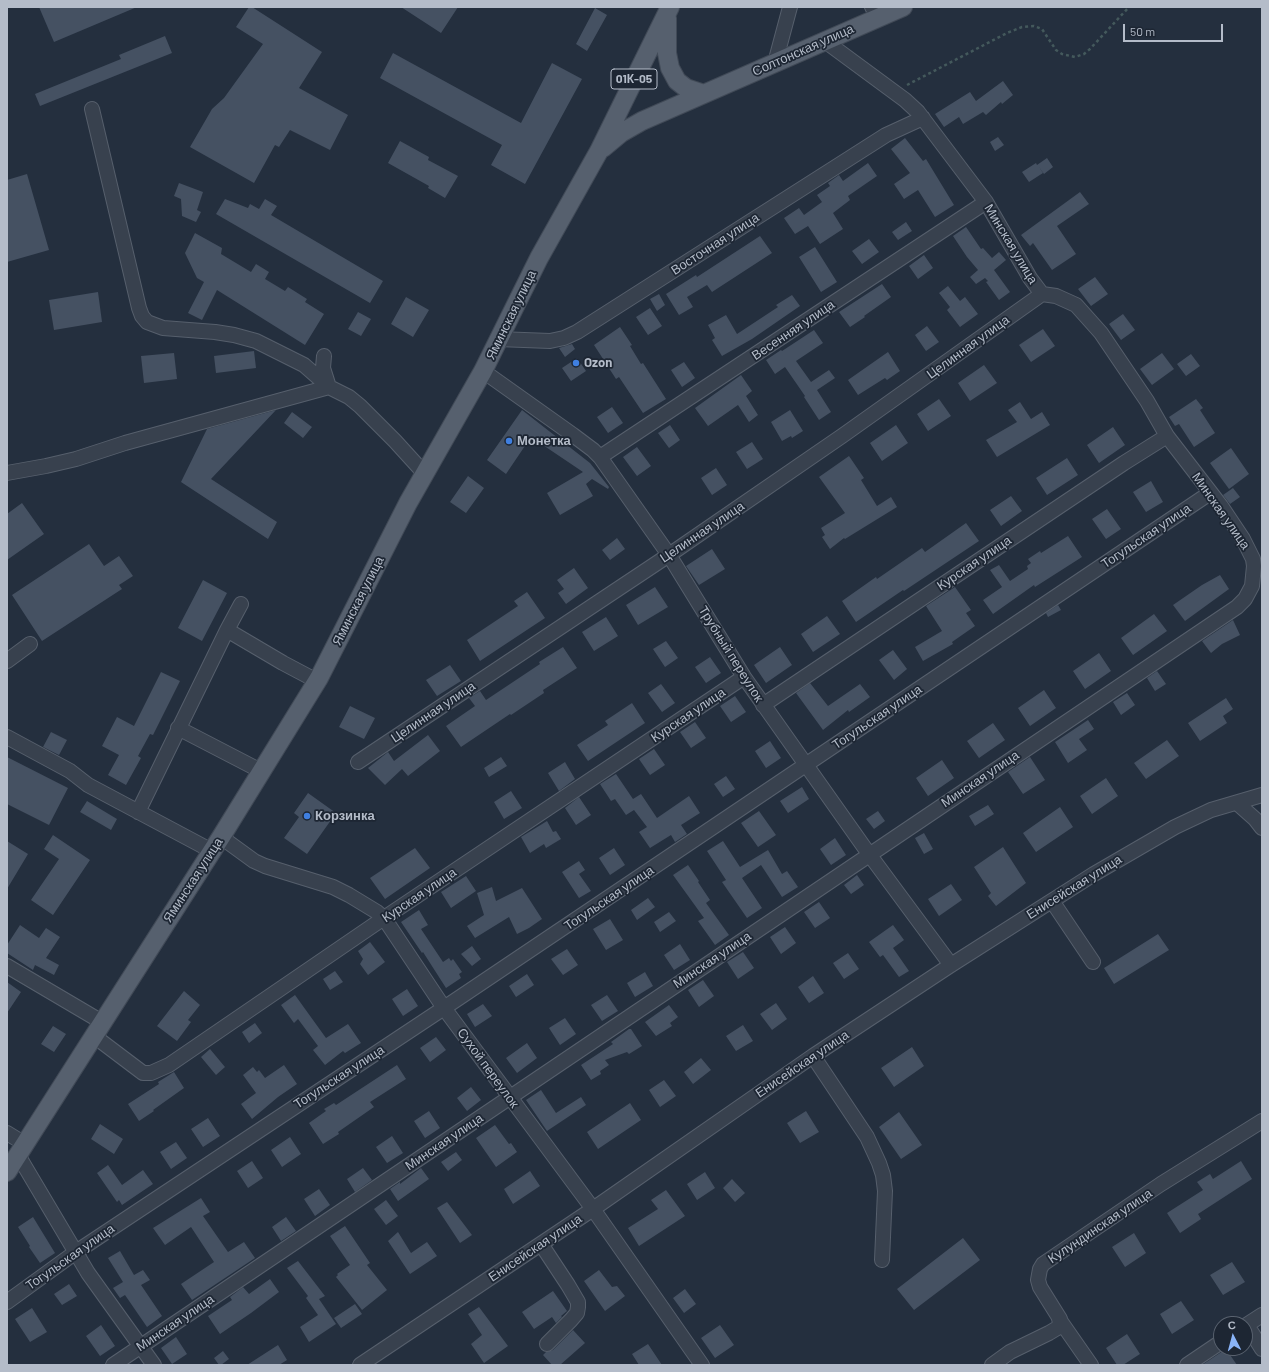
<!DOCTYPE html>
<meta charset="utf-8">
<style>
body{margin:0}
#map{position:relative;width:1269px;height:1372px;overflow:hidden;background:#242f3e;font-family:Barlow,sans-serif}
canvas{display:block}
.frame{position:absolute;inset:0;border:8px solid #b4bcc9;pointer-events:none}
.north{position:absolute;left:1213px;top:1316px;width:40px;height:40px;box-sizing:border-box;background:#1d2633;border:1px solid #59626f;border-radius:50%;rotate:354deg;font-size:11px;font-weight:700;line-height:16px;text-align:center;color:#b4bcc9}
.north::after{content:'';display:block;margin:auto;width:14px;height:18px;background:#8ab4f8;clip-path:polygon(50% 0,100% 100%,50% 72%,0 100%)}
.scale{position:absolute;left:1123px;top:24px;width:100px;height:18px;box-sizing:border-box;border:2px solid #b4bcc9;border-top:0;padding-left:5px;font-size:12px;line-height:14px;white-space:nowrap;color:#b4bcc9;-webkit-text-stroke:3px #1d2633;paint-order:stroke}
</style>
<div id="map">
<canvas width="1269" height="1372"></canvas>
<div class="frame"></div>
<div class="north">С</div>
<div class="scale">50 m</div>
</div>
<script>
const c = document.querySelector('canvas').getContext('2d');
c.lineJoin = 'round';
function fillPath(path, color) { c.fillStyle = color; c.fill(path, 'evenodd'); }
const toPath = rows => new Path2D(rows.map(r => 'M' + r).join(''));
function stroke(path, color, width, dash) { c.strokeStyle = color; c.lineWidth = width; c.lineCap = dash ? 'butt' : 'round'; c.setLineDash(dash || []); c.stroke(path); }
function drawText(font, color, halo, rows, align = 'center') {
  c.font = font + ' Barlow,sans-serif'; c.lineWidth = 3.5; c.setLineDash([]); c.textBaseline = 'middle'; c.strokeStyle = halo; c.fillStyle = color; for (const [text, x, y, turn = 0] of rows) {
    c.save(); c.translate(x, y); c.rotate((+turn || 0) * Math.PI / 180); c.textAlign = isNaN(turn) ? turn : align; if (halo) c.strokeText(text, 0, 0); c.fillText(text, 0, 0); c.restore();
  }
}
fillPath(toPath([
 [39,7,137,7,54,42],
 [249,7,252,7,322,52,299,88,348,115,330,150,290,130,279,147,275,145,254,183,190,147,212,109,224,98,263,44,236,27],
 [401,7,458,7,441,33],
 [595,8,607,15,587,51,576,44],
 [165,36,172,53,40,106,35,94,121,59,119,55],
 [393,53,521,123,552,63,582,79,525,184,491,165,502,145,380,78],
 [1003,81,1013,95,1002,104,1001,102,986,115,983,112,963,124,959,117,944,127,935,114,970,92,976,101],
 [998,137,1004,145,995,151,990,142],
 [905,138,923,161,926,159,954,205,935,217,918,190,904,199,894,184,910,173,891,149],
 [400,141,429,157,428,160,458,176,445,198,428,188,429,186,388,163],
 [1047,158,1053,167,1044,174,1039,167,1043,173,1029,182,1022,172,1036,163,1037,165],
 [868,163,877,176,848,196,850,200,833,213,843,229,820,244,808,226,795,234,784,218,799,208,804,215,822,202,817,195,830,186,828,183,839,175,843,181],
 [27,174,49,250,7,262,7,180],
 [179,183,203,192,197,210,201,212,196,222,182,216,181,199,174,196],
 [1080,192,1089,204,1057,226,1076,254,1052,270,1033,243,1030,246,1021,235],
 [225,199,248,208,250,204,259,209,265,199,277,206,271,215,383,281,370,303,216,214],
 [906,222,912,231,898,240,892,232],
 [966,227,981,249,983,248,992,258,999,252,1006,260,994,270,1010,292,999,300,986,282,988,281,985,278,976,284,970,277,978,270,967,257,953,236],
 [195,233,222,248,221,254,251,272,256,264,269,272,265,279,285,291,288,287,307,299,305,302,324,314,305,345,217,290,202,320,188,313,204,282,197,278,185,253],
 [760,236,772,253,712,292,707,285,687,297,693,307,679,315,666,294,696,275,697,277],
 [869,239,879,252,862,264,852,251],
 [815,247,837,282,821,292,799,257],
 [924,255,933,268,918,279,909,266],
 [1095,277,1108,294,1091,306,1078,289],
 [882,284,891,297,864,316,865,317,850,327,839,312],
 [948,286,960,301,965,297,978,314,960,327,947,310,950,307,939,293],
 [98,292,102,322,54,330,49,300],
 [659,294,665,305,657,311,650,299],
 [792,295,800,306,752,339,722,356,712,340,715,338,708,325,726,315,737,334,778,307,776,305],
 [406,297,429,310,413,337,391,324],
 [650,308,662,326,648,335,636,317],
 [358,312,371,319,361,336,348,329],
 [1123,314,1135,330,1121,340,1109,324],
 [927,326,939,342,926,351,915,335],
 [620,327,632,345,630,346,641,364,643,363,666,399,643,413,619,377,616,379,594,345],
 [1043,329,1055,346,1031,362,1019,345],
 [814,330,823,343,796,361,811,382,829,370,835,378,817,390,831,412,819,420,804,397,805,396,785,367,775,374,766,360,781,350,782,351],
 [572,344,575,349,565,357,559,348],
 [254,351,256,368,216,373,214,356],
 [888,352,900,371,887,380,885,378,858,395,848,380],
 [174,353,177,379,144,383,141,356],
 [1162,353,1174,369,1152,385,1140,369],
 [1191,354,1200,366,1186,376,1177,364],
 [577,358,586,371,571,381,562,368],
 [684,362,695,378,682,387,671,370],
 [984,365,997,383,970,401,958,383],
 [741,375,752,391,746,396,758,415,749,422,738,405,708,426,695,408],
 [939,399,951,416,928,431,917,414],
 [1196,399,1203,408,1200,410,1215,433,1194,447,1179,424,1175,426,1169,417],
 [1020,402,1031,419,1042,412,1050,425,997,457,986,440,1017,422,1008,410],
 [612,407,623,423,608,433,597,417],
 [276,410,211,479,277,522,268,539,181,482,207,429],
 [522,410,590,463,609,487,608,489,592,479,586,484,593,496,560,515,547,493,583,472,531,437,506,474,487,460],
 [790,410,803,431,792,438,791,436,782,441,771,422],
 [292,412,312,427,303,438,284,423],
 [670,425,680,440,669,448,658,433],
 [896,425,908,443,882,461,870,443],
 [1113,427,1125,445,1099,463,1087,445],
 [752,442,763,459,747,469,736,452],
 [637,447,651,466,637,476,623,457],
 [1231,448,1249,474,1229,489,1210,463],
 [849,456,864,478,861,480,877,506,891,497,897,507,845,539,844,538,830,549,822,537,825,535,821,528,845,513,819,477],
 [1067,458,1078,475,1047,495,1036,478],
 [716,468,727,485,712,495,701,478],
 [468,476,484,488,466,513,450,502],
 [1151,481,1163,502,1146,512,1133,492],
 [1233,488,1240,497,1230,504,1223,495],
 [1011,496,1022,511,1001,526,990,510],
 [22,503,44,534,7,560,7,514],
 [1107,509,1121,529,1106,539,1092,519],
 [966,523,979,541,904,591,903,590,856,622,842,601,876,577,877,579,922,548,925,552],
 [1068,536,1082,557,1035,587,1034,585,993,614,983,600,1002,587,990,570,999,565,1010,581,1028,569,1027,566,1031,563,1028,559,1040,551,1041,553],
 [617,538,625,549,610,560,602,550],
 [89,544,104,566,119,556,133,576,119,585,122,589,42,641,12,595],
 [712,549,725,569,699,585,686,566],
 [574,568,588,588,566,604,558,593,564,589,557,580],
 [1220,575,1229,589,1185,621,1173,605,1202,585],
 [203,580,227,593,202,641,178,628],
 [655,587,668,607,638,625,626,605],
 [955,587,971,610,966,613,975,626,952,642,953,644,923,661,915,647,942,631,926,606],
 [527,592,545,618,480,661,467,640,518,606,514,601],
 [1058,605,1061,610,1048,617,1046,613],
 [1154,614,1167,631,1133,655,1121,638],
 [827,616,840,634,813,652,801,634],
 [606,617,618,636,594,651,582,632],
 [1233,620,1240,635,1222,644,1211,653,1202,641],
 [666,641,678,658,665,667,653,649],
 [563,647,577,668,543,690,544,693,511,715,510,714,461,747,446,726,475,706,469,698,480,691,486,700,540,664,539,662],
 [780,647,792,665,766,683,754,665],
 [893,650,907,669,894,680,879,660],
 [1099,653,1111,671,1085,689,1073,671],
 [710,657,721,673,706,683,695,667],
 [450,665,461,681,437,696,426,680],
 [1157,671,1166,684,1155,691,1147,678],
 [161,672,180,681,153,735,150,734,138,756,141,758,126,785,108,775,119,755,102,746,117,717,134,726],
 [810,683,828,706,860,684,870,697,849,712,848,710,823,730,796,693],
 [661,684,675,703,662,712,648,693],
 [1044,690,1056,708,1030,726,1018,708],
 [1127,693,1135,705,1121,715,1113,702],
 [735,696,746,712,731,722,720,706],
 [1226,698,1233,709,1223,716,1227,723,1200,741,1188,723],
 [632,703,645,723,588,761,577,745,608,725,605,721],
 [350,706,375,718,364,739,339,727],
 [1088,720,1094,729,1079,739,1087,750,1068,763,1055,742],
 [695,722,706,738,691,748,680,732],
 [993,723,1005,740,979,758,967,741],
 [51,732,67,740,59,755,43,747],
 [428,735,440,751,408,776,402,769,385,785,368,768,388,752,394,761],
 [1167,740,1179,756,1146,779,1134,763],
 [770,741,781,758,766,768,755,751],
 [654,749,665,765,650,775,639,759],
 [7,757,68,788,49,825,7,804],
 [501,757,507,766,489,777,484,768],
 [1030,757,1045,780,1023,794,1008,772],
 [942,760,954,778,928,796,916,778],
 [565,762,575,779,559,791,548,773],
 [616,774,633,799,641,794,657,818,689,796,700,813,681,825,687,834,675,842,671,835,650,848,639,832,647,827,634,810,626,815,615,799,611,801,600,784],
 [726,776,735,789,723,797,714,784],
 [1106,778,1118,796,1092,814,1080,796],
 [802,787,809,799,788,813,780,801],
 [511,791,522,808,504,819,494,802],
 [308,793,336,813,307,854,284,838,299,817,294,813],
 [579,797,591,815,576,825,565,808],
 [87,801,117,819,111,830,80,812],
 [988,805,994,814,975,826,969,816],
 [1060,807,1073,827,1036,852,1023,833],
 [759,811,776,835,758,847,741,823],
 [878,811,885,821,874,829,866,819],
 [547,821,553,832,556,831,561,839,546,848,544,844,530,853,521,837],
 [924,833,933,849,924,854,915,838],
 [53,835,90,860,53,915,31,900,59,859,44,849],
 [835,838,846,855,831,865,820,849],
 [7,841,28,854,7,889],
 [723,841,740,867,768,850,782,874,787,871,798,887,782,897,761,865,742,878,762,908,747,918,722,882,726,880,707,851],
 [1003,847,1026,883,996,906,988,896,991,893,974,867],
 [415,848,430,868,385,899,370,878],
 [614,848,625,865,610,875,599,858],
 [579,861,585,870,579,874,591,891,579,898,562,872],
 [688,865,699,881,698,882,710,900,706,903,729,935,715,945,698,921,704,918,673,875],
 [857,875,864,885,851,894,844,885],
 [466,876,476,891,451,908,441,892],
 [951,884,962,900,939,916,928,899],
 [492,887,496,901,522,888,542,919,529,928,517,934,509,917,475,938,467,926,484,915,477,893],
 [648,898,655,907,637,920,631,910],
 [819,902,830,918,815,928,804,912],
 [419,910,428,925,421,929,443,962,449,958,451,961,453,959,462,972,459,974,461,978,446,988,423,952,422,953,401,922],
 [669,912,676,921,660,932,654,922],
 [610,919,623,940,606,950,593,929],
 [20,925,39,938,46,928,60,937,46,958,59,965,54,975,35,965,33,970,7,953,7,945],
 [893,925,904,940,893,948,909,971,899,977,883,955,880,957,869,942],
 [785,927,796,943,781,954,770,937],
 [1158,934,1169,950,1114,984,1104,968],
 [370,942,385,962,368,975,360,964,363,959,358,951],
 [680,944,690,960,674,970,664,955],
 [472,946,481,959,472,966,461,954],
 [567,949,578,965,563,975,551,959],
 [743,952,754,968,738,979,727,962],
 [848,953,859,969,844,979,833,963],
 [335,971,343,982,330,990,323,979],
 [645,972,653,986,635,997,627,983],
 [527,974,534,985,516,997,509,986],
 [813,976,824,993,809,1003,798,987],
 [703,980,714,996,699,1007,688,990],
 [7,982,21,992,7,1013],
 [407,989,418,1006,403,1016,392,999],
 [184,991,200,1005,188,1020,191,1022,177,1041,157,1026],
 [295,995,326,1038,348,1024,361,1043,345,1053,343,1051,325,1065,313,1050,318,1046,298,1019,294,1023,281,1005],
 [607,995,618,1011,602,1021,591,1005],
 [776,1003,787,1019,772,1030,760,1014],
 [483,1004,492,1016,475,1027,467,1014],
 [669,1005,678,1017,670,1023,672,1026,656,1036,645,1022],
 [565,1018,576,1034,560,1045,549,1028],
 [255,1023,262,1033,249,1043,242,1032],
 [743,1025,753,1041,736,1051,726,1036],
 [53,1026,66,1034,54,1052,41,1044],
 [629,1029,631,1029,642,1046,629,1054,627,1052,605,1060,609,1065,600,1071,601,1074,591,1080,581,1065,613,1044,611,1042],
 [436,1037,446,1050,430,1062,420,1048],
 [527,1043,537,1058,517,1073,506,1058],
 [912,1047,924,1066,894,1087,881,1068],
 [210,1049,225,1067,216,1075,201,1057],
 [701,1058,711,1070,693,1084,684,1072],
 [284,1065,297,1084,278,1097,252,1119,241,1104,256,1093,243,1075,253,1067,257,1072,259,1070,265,1078],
 [397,1065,406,1079,370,1102,374,1107,338,1132,339,1134,323,1144,309,1123,326,1111,324,1109,334,1103,336,1105],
 [174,1072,184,1088,153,1110,154,1111,139,1121,128,1104,159,1084,158,1082],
 [664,1080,676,1096,660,1107,649,1090],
 [471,1087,481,1100,467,1111,457,1098],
 [541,1090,556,1113,581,1097,586,1105,547,1131,526,1100],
 [630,1103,641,1120,598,1149,587,1132],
 [429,1111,440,1128,425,1138,414,1121],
 [806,1111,819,1132,800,1143,787,1123],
 [899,1112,922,1145,901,1159,879,1127],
 [208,1118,220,1136,203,1147,191,1129],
 [100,1124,123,1139,114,1154,91,1139],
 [495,1125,509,1144,511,1143,517,1152,496,1167,476,1138],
 [392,1136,403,1153,387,1163,376,1147],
 [290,1137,301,1154,282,1167,271,1150],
 [176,1142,187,1158,171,1169,160,1152],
 [456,1152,462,1160,448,1171,441,1162],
 [252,1161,263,1178,248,1188,237,1171],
 [1241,1161,1252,1179,1198,1214,1201,1219,1180,1233,1167,1213,1203,1190,1197,1182,1210,1174,1213,1179],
 [108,1165,122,1185,143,1170,153,1184,122,1205,119,1200,117,1202,97,1173],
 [363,1168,372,1180,355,1192,347,1179],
 [421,1168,429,1179,398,1201,390,1189,400,1182,400,1184],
 [530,1171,540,1186,513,1204,504,1189],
 [705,1172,715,1188,697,1200,687,1184],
 [732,1179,745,1193,735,1202,723,1188],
 [319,1189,330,1205,315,1216,304,1199],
 [666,1190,685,1216,639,1246,628,1228,658,1209,651,1200],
 [201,1198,210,1212,203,1216,228,1252,244,1242,255,1258,192,1300,181,1284,214,1262,191,1227,165,1245,153,1228],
 [386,1200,398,1216,386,1225,374,1209],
 [447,1202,472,1235,460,1243,437,1208],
 [33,1217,55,1253,40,1263,29,1247,30,1246,18,1227],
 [286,1217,296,1231,281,1241,272,1227],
 [345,1226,370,1263,367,1265,387,1290,362,1310,336,1277,338,1275,337,1274,350,1265,330,1236],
 [398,1232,411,1253,427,1242,437,1256,410,1274,388,1241],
 [1134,1233,1146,1253,1125,1267,1112,1247],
 [963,1238,980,1260,914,1310,897,1289],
 [120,1251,134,1275,143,1270,150,1280,141,1285,162,1316,147,1327,125,1295,120,1298,113,1288,123,1282,108,1258],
 [298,1261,325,1296,319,1299,336,1324,309,1342,300,1327,318,1315,306,1298,308,1296,287,1268],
 [1232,1262,1245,1282,1223,1295,1210,1275],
 [599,1270,612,1287,617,1286,625,1296,605,1311,584,1281],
 [270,1279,279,1292,251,1313,220,1334,208,1316,232,1300,230,1297,243,1287,249,1294],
 [69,1284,77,1296,62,1305,54,1294],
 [685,1289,696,1304,684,1313,673,1298],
 [553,1291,567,1311,561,1316,562,1317,556,1323,552,1317,534,1329,522,1312],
 [1181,1301,1194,1320,1172,1334,1160,1314],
 [355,1304,362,1314,341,1328,334,1318],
 [479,1307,508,1346,484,1363,471,1344,482,1335,468,1314],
 [32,1308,47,1332,30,1342,15,1319],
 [101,1325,115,1346,100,1356,86,1336],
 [720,1325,734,1345,715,1358,701,1338],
 [573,1330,585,1343,560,1365,552,1365,543,1355,546,1352,553,1350],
 [1127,1334,1140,1354,1123,1365,1117,1365,1106,1348],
 [176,1337,187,1354,172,1364,161,1348],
 [648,1344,662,1365,639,1365,632,1354],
 [278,1345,287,1360,279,1365,247,1365],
 [1226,1349,1237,1365,1202,1365],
 [223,1351,229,1359,221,1365,219,1365,214,1358]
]), '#455162');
const minor = toPath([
 [872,7,885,15],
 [775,63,790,7],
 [92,109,139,308,142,316,147,322,163,328,215,332,234,335,256,341,304,365,329,387],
 [498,339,550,341,564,338,577,332,886,135,923,118],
 [324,356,323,368,329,387],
 [483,371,573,435,593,450,600,457,669,555,744,677,869,854,951,965],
 [600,457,986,202],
 [7,473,46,466,76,459,125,443,329,387,349,397,360,406,395,441,425,474],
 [227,630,283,663,317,681],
 [7,661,30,644],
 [763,705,1124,463,1167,436],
 [178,728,261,771],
 [7,737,70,771,88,785,212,851],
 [358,762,669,555,842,436,1042,294],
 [1237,803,1255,819,1262,828],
 [138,812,227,630,241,604],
 [221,837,254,861,265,866,333,887,349,895,377,912,384,918,444,1008,593,1209,702,1365],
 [1052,901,1093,962],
 [7,966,102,1022],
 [94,1036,143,1073,151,1073,169,1065,384,918,744,677],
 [813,1056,867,1137,879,1163,883,1175,885,1191,882,1260],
 [7,1133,25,1144],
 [18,1155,88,1273,154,1365],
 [541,1244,568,1285,578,1302,578,1307,577,1313,571,1320,547,1344],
 [7,1302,76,1252,444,1008,1210,493],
 [1059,1319,1091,1365],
 [1247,1325,1262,1349],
 [1245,1326,1262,1315],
 [113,1365,1237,607,1245,599,1252,586,1254,566,1253,559,1243,539,1221,506,1167,436,1147,401,1101,333,1076,305,1056,296,1042,294,1030,278,986,202,918,112,905,100,825,41],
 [360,1365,593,1209,813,1056,951,965,1094,874,1175,827,1211,810,1262,795],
 [992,1365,1010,1352,1049,1333,1059,1327,1060,1319,1040,1287,1038,1280,1040,1269,1043,1264,1161,1184,1262,1121],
 [1187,1365,1221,1342]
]);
const major = toPath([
 [667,18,667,53,670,68,677,81,686,88,704,94],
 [603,148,621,133,642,121,903,7],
 [7,1172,221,837,319,678,408,503,483,371,539,258,599,151,670,7]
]);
stroke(minor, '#565f6c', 16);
stroke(major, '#414a57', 20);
stroke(toPath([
 [907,85,1007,33,1022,27,1034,26,1042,29,1056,50,1062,54,1075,57,1084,54,1090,49,1129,7]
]), '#44595c', 2.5, [3, 3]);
stroke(minor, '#38414e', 14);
stroke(major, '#56606e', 18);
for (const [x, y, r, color] of [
 [576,363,4,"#3f7fe0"],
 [509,441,4,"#3f7fe0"],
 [307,816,4,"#3f7fe0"]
]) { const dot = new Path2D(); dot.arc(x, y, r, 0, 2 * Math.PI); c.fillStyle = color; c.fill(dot); stroke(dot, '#1d2633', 1.5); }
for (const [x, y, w] of [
 [634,79,46]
]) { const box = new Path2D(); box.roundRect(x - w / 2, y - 10, w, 20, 3); c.fillStyle = '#1d2633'; c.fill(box); stroke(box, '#b4bcc9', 1); }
drawText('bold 12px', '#b4bcc9', null, [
 ["01К-05",634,79]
]);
drawText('13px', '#b4bcc9', '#1d2633', [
 ["Солтонская улица",803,50,-24],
 ["Восточная улица",715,244,-33],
 ["Минская улица",1011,244,59],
 ["Яминская улица",511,315,-64],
 ["Весенняя улица",793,330,-34],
 ["Целинная улица",968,347,-36],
 ["Минская улица",1221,511,55],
 ["Целинная улица",702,532,-34],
 ["Тогульская улица",1146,536,-34],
 ["Курская улица",974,563,-34],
 ["Яминская улица",358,601,-63],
 ["Трубный переулок",731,654,58],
 ["Целинная улица",433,712,-34],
 ["Курская улица",688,715,-34],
 ["Тогульская улица",877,717,-34],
 ["Минская улица",980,779,-34],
 ["Яминская улица",193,880,-57],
 ["Енисейская улица",1074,887,-32],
 ["Курская улица",419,895,-34],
 ["Тогульская улица",609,898,-34],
 ["Минская улица",712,960,-34],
 ["Енисейская улица",802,1064,-34],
 ["Сухой переулок",488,1068,54],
 ["Тогульская улица",339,1077,-33],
 ["Минская улица",444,1142,-34],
 ["Кулундинская улица",1100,1226,-34],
 ["Енисейская улица",535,1248,-34],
 ["Тогульская улица",70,1257,-35],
 ["Минская улица",175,1323,-34]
]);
drawText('bold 13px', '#b4bcc9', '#1d2633', [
 ["Ozon",584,363],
 ["Монетка",517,441],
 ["Корзинка",315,816]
], 'left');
</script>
